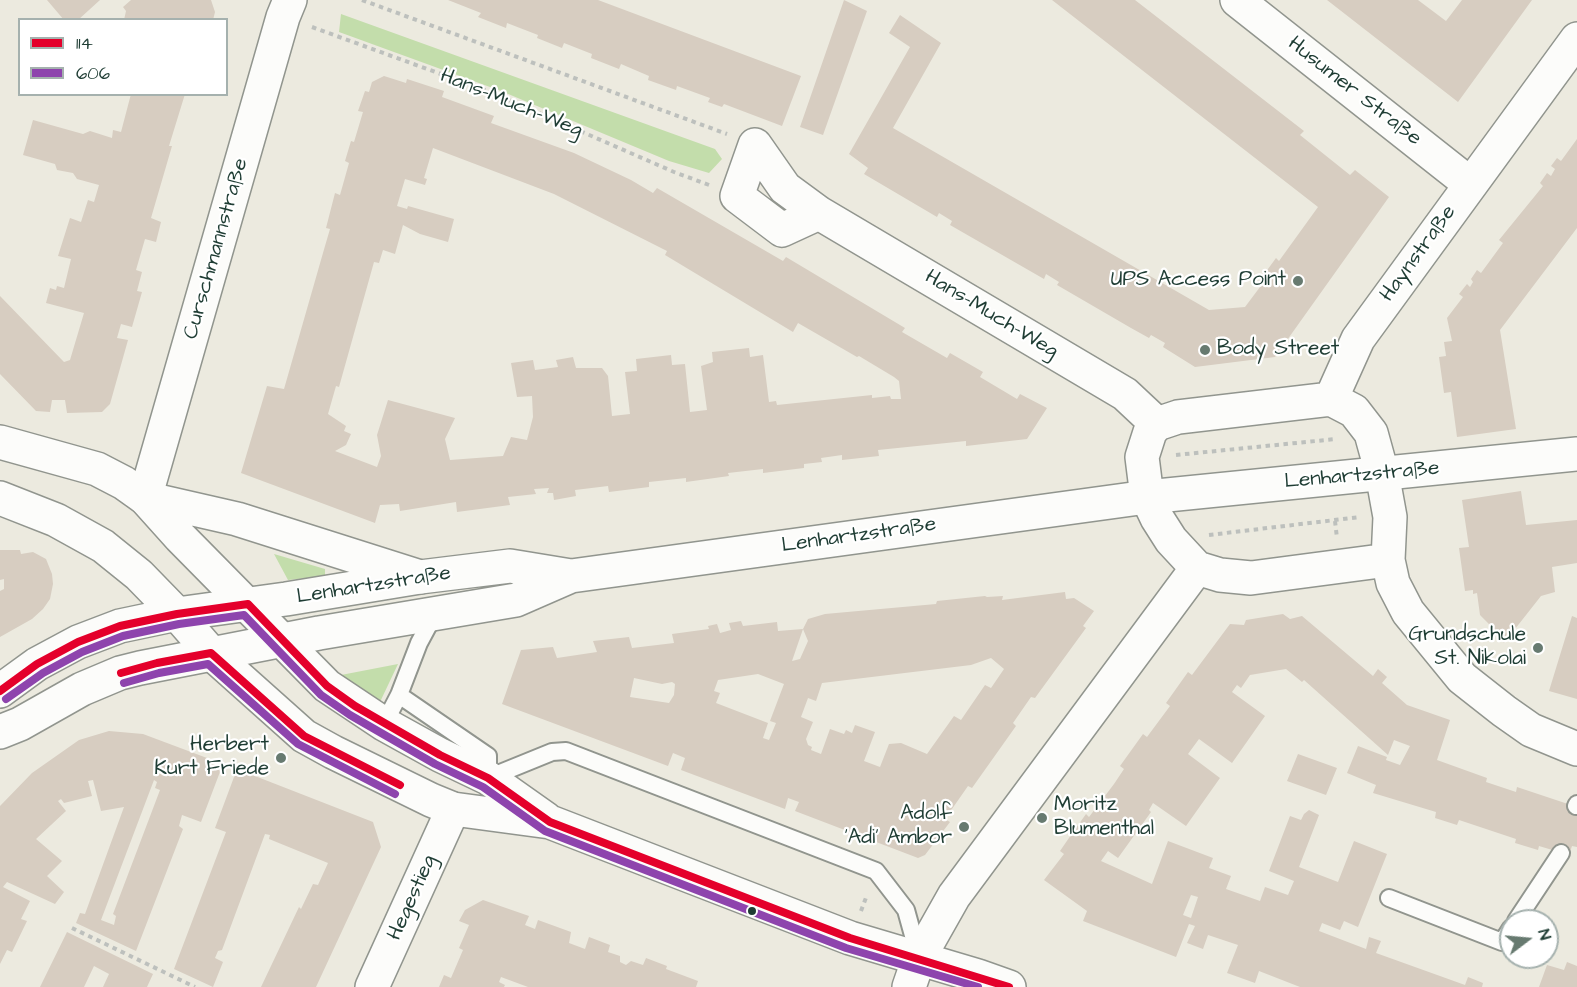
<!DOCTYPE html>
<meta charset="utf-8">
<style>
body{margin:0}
#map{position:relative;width:1577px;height:987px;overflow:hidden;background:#eceadf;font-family:"Architects Daughter",sans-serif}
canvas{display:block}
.legend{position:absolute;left:18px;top:18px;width:210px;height:78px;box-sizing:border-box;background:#fff;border:2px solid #a5b1ae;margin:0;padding:8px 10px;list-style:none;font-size:18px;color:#1f3d34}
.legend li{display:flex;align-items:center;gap:12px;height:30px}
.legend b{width:30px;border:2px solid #a5b1ae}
.north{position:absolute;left:1499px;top:909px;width:60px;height:60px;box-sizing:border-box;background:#fff;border:2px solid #a5b1ae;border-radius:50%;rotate:74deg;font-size:16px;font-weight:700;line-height:24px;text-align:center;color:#1f3d34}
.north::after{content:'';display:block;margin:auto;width:21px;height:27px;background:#677a70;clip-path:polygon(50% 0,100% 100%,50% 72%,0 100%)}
</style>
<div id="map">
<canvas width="1577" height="987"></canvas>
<ul class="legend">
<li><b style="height:8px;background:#e4002b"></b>114</li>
<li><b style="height:8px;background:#8e44ad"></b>606</li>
</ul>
<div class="north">N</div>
</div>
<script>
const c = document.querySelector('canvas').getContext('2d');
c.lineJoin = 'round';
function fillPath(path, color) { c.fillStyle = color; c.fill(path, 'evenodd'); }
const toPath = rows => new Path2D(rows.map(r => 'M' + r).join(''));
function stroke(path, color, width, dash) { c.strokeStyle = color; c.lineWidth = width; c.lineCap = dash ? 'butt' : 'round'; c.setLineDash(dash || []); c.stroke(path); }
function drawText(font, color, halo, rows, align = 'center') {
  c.font = font + ' "Architects Daughter",sans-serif'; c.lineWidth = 4.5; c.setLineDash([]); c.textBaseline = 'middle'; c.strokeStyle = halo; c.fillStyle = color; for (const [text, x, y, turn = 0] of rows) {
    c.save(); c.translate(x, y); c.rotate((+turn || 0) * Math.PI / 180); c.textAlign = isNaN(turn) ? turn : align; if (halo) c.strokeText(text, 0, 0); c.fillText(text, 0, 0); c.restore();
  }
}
fillPath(toPath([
 [341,14,715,149,722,159,709,173,669,161,501,91,339,32],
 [274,554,325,569,325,576,288,580],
 [398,664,380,702,341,675]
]), '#c3ddab');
fillPath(toPath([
 [47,0,100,0,78,20,64,20],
 [131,0,211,0,215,12,213,20,124,20,126,11,123,7],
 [448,0,598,0,801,76,782,126,724,104,722,107,708,102,710,98,677,86,676,90,648,80,649,76,621,64,619,69,591,58,592,54,564,43,562,48,537,38,538,35,507,23,506,28,478,17,481,13],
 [844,0,867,11,823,135,800,127],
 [1052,0,1135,0,1304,131,1300,135,1350,175,1355,170,1389,197,1275,357,1195,367,1163,347,1165,343,1151,335,1149,338,1131,328,1057,285,1059,282,1046,274,1044,279,950,225,952,221,939,213,937,217,864,174,868,168,849,154,910,47,889,33,900,15,941,43,893,128,1209,310,1245,307,1260,287,1257,284,1276,258,1279,261,1318,207],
 [1327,0,1418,0,1446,21,1462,0,1532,0,1458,102],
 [384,76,406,83,407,79,444,91,442,97,494,116,491,123,574,153,631,180,653,193,657,188,783,261,786,257,905,328,902,332,947,358,950,353,983,372,980,377,1017,399,1020,394,1047,408,1027,439,966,446,966,441,878,450,879,456,842,460,842,455,821,458,822,462,804,464,804,468,763,473,763,469,728,473,729,476,686,482,686,478,649,482,649,487,609,492,608,486,575,490,576,496,554,500,553,493,547,493,549,488,534,489,536,494,508,497,510,505,457,512,456,502,400,511,399,504,380,505,375,523,241,473,267,386,284,389,325,246,330,229,326,228,335,193,340,195,349,163,345,161,351,141,354,142,363,112,358,111,365,91,369,92,372,82],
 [433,148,554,194,667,251,665,255,793,332,798,323,857,357,859,356,894,377,899,381,901,399,891,399,890,396,872,398,872,395,777,405,776,401,769,402,763,355,750,357,749,348,712,352,713,362,701,366,707,410,690,412,685,364,672,365,671,355,636,359,637,371,625,372,630,414,612,416,608,376,602,368,576,368,573,357,556,360,558,367,535,370,533,360,511,363,517,397,532,396,533,417,527,440,511,437,503,456,450,460,445,439,455,418,388,400,377,435,381,456,377,467,335,451,346,445,351,434,344,431,346,426,328,414,336,386,339,387,374,262,379,263,383,250,395,254,403,225,420,234,448,242,454,219,408,206,407,209,397,206,405,179,425,185,427,179,424,178],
 [131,94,185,94,169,146,172,146,151,218,161,222,156,242,145,239,136,270,142,272,137,291,142,292,132,327,121,324,117,338,128,340,110,404,102,412,67,413,65,400,52,400,50,412,36,411,0,374,0,296,64,362,70,360,84,313,46,303,50,288,56,290,57,286,64,288,71,259,58,256,70,218,81,222,88,200,94,202,99,185,77,179,73,173,57,170,55,164,23,155,33,120,83,134,90,131,112,138,113,130,121,132],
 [1577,139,1577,228,1500,330,1516,429,1457,437,1451,392,1444,393,1439,357,1446,356,1444,342,1452,341,1447,318,1463,297,1459,294,1467,284,1470,287,1473,282,1471,279,1477,270,1481,273,1503,243,1499,240,1543,186,1540,183,1547,173,1551,176,1555,169,1551,166,1557,158,1561,161],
 [1521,491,1526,525,1577,520,1577,563,1552,567,1555,592,1541,596,1504,643,1493,633,1495,630,1480,615,1477,593,1473,594,1473,590,1465,591,1459,548,1469,547,1462,500],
 [0,550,20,550,21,554,33,552,46,559,52,574,53,584,50,599,43,609,32,619,0,637,0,591,4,589,4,579,0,580],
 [1065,592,1066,599,1074,598,1094,611,1083,626,1086,628,1035,698,1031,697,1013,723,1016,726,972,788,968,786,945,819,950,822,925,855,918,858,795,811,799,802,788,798,785,809,681,770,685,758,673,753,668,766,502,704,521,650,553,647,557,658,597,652,593,641,629,637,632,648,674,643,672,634,709,629,708,626,717,624,720,633,731,630,729,623,741,621,743,626,777,622,778,631,803,629,808,619,825,614,936,604,937,601,985,596,987,597,1003,596,1002,600],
 [803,629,808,641,800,659,792,661],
 [991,658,1004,669,991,688,985,685,961,720,954,716,927,754,901,743,889,744,880,767,864,761,875,732,855,725,852,733,846,730,844,734,830,729,821,754,811,750,812,747,808,745,806,739,813,722,801,717,808,698,816,701,822,683,971,665],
 [758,674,784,684,770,721,776,723,769,740,763,738,768,723,716,703,720,693,714,691,718,680],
 [634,678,662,684,672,682,675,684,674,695,669,703,630,697],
 [1283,614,1290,619,1302,616,1373,676,1378,669,1387,677,1382,683,1407,705,1450,720,1437,760,1487,778,1486,782,1516,792,1517,787,1577,807,1577,847,1572,846,1569,855,1539,846,1538,850,1515,843,1516,839,1459,820,1457,825,1435,818,1436,812,1373,793,1376,785,1347,773,1358,746,1387,757,1386,760,1400,765,1410,746,1394,740,1388,755,1304,680,1302,682,1286,669,1250,675,1241,688,1237,685,1232,692,1265,716,1232,763,1199,739,1188,754,1220,778,1186,826,1153,803,1149,810,1151,812,1118,858,1108,851,1101,861,1152,884,1168,841,1213,858,1209,868,1231,876,1226,889,1260,901,1265,887,1288,895,1294,881,1269,871,1290,816,1301,820,1304,814,1309,810,1319,815,1299,867,1338,882,1354,841,1387,854,1358,927,1344,921,1340,930,1322,923,1319,931,1366,949,1369,937,1381,941,1376,953,1465,985,1468,977,1483,983,1482,987,1300,987,1259,971,1255,983,1227,973,1238,945,1208,935,1203,949,1187,943,1195,926,1189,924,1176,957,1083,921,1087,911,1044,880,1064,854,1060,851,1071,835,1086,814,1089,817,1114,784,1124,769,1120,766,1143,734,1147,737,1170,706,1166,703,1188,672,1192,675,1230,624,1244,625,1246,620],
 [1191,895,1198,897,1191,918,1183,915],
 [1572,616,1577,618,1577,699,1549,691],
 [109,731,143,734,223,764,201,822,182,815,179,826,183,829,136,951,76,923,80,913,85,914,124,807,101,811,93,780,88,781,92,796,64,803,61,799,58,801,66,811,36,839,62,861,47,876,64,892,55,904,7,882,3,887,30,901,21,919,27,921,12,952,7,950,0,964,0,806,32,773,79,740],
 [154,780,157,782,155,788,160,790,113,914,116,916,114,925,101,920],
 [1298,754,1337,768,1326,795,1287,781],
 [237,769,373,822,381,847,316,987,261,987,299,907,301,909,313,884,318,885,328,863,269,839,270,835,265,834,222,950,218,951,215,958,223,962,213,987,174,969,226,832,215,828],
 [483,900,529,916,525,925,535,929,538,920,571,932,569,943,585,949,589,937,610,945,608,952,620,956,620,962,626,965,631,961,643,965,646,958,667,966,666,969,698,981,696,987,528,987,501,977,499,982,505,985,504,987,439,987,444,975,451,978,463,950,459,948,469,925,459,921,465,910],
 [67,932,153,974,147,987,103,987,109,974,94,966,84,987,40,987],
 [1567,962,1577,966,1577,987,1539,987,1547,965,1564,970]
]), '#d7cdc1');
const service = toPath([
 [399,695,488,756,488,778,552,752,566,751,876,871,906,910,919,957],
 [384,724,399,695,419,643,434,615],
 [1576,806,1577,804],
 [1389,898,1502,942,1511,928],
 [1516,921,1561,853]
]);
const minor = toPath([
 [1237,0,1470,184],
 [819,213,782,230,737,196,755,145,785,188,819,213,1125,394,1157,424],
 [1331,399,1178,417,1157,424,1150,432,1142,457,1147,497,1157,518,1171,540,1197,568,1220,575,1251,578,1388,560],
 [1331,399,1354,411,1371,433,1382,473,1390,517,1388,560,1393,583,1408,612,1462,678,1504,711,1531,730,1577,749],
 [1331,399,1358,339,1577,39],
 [145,498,283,17,290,0],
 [372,987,453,809],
 [909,987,919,958,954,896,1197,568]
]);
const tertiary = toPath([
 [0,442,97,469,124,483,145,498,180,537,327,686,384,724,440,755,488,778,546,819],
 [0,498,56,520,103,546,139,575,177,614,211,653,304,736,333,752,431,800,453,809,550,822,850,938,978,976,1009,987],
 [145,498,237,519,420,577]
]);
const secondary = toPath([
 [0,691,37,664,78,642,120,626,177,614,286,599,420,577,510,566,571,576],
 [0,732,20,724,82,689,120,673,140,668,319,633,516,600,571,576,1147,497,1577,454]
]);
stroke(service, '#91958e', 20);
stroke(minor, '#91958e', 36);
stroke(tertiary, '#91958e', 36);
stroke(secondary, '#91958e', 36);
stroke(toPath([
 [362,0,727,134],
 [312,27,493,93,674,172,709,185],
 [1176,455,1336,439],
 [1335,521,1337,538],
 [1209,535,1360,517],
 [861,911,867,895],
 [72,928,195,987]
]), '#bdc0bd', 4, [4.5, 4.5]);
stroke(service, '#fcfcfa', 16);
stroke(minor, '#fcfcfa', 33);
stroke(tertiary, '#fcfcfa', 33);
stroke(secondary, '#fcfcfa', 33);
stroke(toPath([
 [121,673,157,663,211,653,304,736,400,785],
 [0,691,37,664,78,642,120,626,177,614,248,604,327,686,355,706,440,755,488,778,550,822,850,938,1009,987]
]), '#e4002b', 8);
stroke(toPath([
 [124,683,159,673,208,664,298,744,395,794],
 [6,699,43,673,82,652,123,636,179,624,244,615,321,695,350,715,435,764,483,787,545,831,846,948,978,987]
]), '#8e44ad', 8);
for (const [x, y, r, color] of [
 [1298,281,6,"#677a70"],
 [1205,350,6,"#677a70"],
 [1538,648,6,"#677a70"],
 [281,758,6,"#677a70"],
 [1042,818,6,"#677a70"],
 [964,827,6,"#677a70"],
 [752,911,5,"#1f3d34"]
]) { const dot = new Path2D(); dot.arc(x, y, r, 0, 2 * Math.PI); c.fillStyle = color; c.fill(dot); stroke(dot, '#fff', 2); }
drawText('21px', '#1f3d34', '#fff', [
 ["Husumer Straße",1354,92,38],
 ["Hans-Much-Weg",511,104,22],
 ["Curschmannstraße",217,249,-74],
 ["Haynstraße",1419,254,-54],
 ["Hans-Much-Weg",991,315,31],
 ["Lenhartzstraße",1362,476,-5],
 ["Lenhartzstraße",859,536,-8],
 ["Lenhartzstraße",374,586,-9],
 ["Hegestieg",413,898,-66]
]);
drawText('21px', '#1f3d34', '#fff', [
 ["UPS Access Point",1286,281],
 ["Body Street",1217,350,"left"],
 ["Grundschule",1526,636],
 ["St. Nikolai",1526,660],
 ["Herbert",269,746],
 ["Kurt Friede",269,770],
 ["Moritz",1054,806,"left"],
 ["Blumenthal",1054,830,"left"],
 ["Adolf",952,815],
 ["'Adi' Ambor",952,839]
], 'right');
</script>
